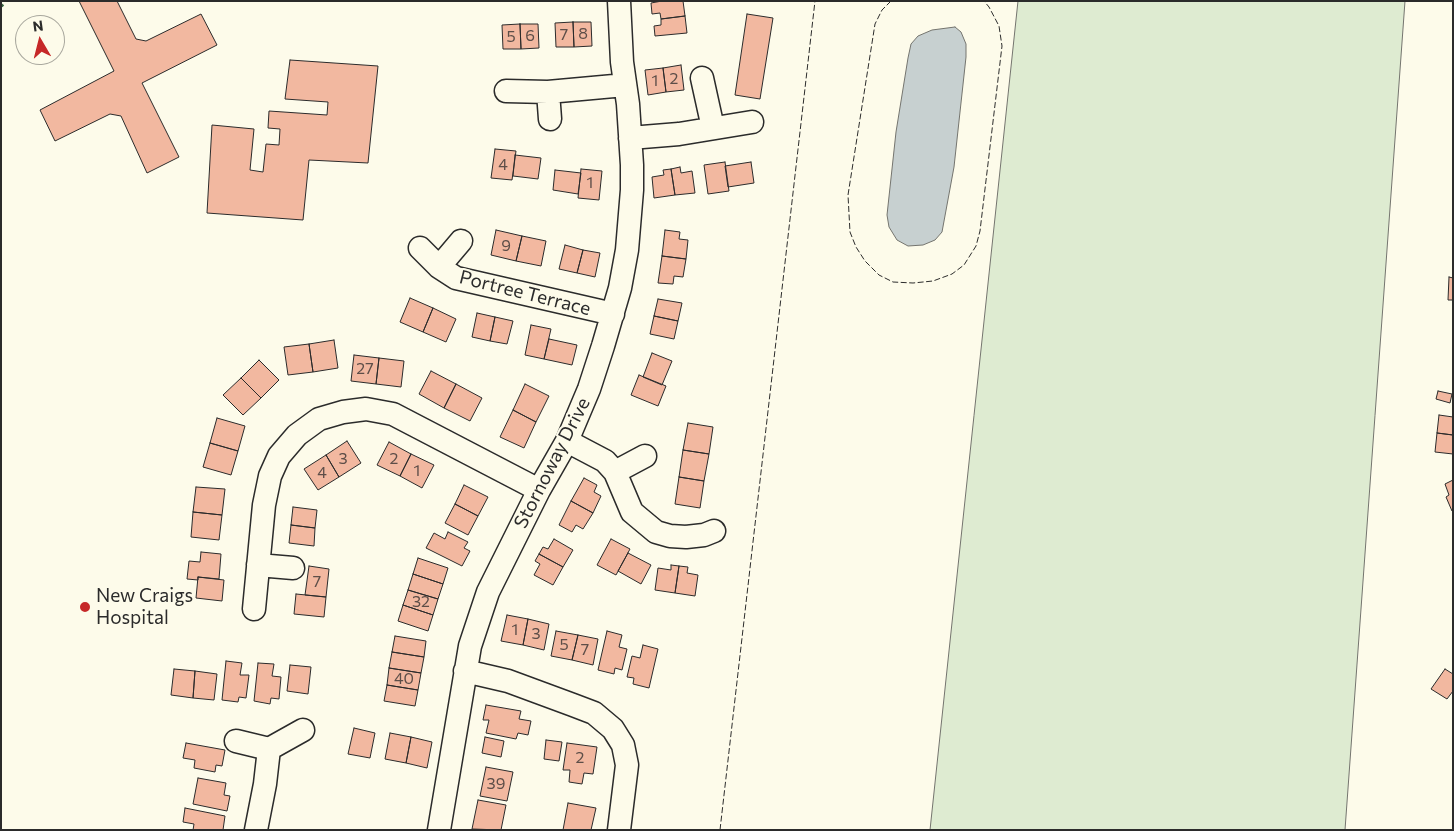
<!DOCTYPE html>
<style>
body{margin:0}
#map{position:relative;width:1454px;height:831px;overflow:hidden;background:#fdfbea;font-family:Commissioner,sans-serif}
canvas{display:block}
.frame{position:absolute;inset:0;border:2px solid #2b2b2b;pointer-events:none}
.north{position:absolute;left:15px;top:15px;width:50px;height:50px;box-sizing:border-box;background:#fdfbea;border:1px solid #a9a89e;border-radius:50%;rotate:352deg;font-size:14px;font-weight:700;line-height:20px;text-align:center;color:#2b2b2b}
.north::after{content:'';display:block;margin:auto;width:18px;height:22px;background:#c62828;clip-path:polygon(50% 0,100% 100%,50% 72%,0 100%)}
</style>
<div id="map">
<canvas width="1454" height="831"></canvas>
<div class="frame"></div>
<div class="north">N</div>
</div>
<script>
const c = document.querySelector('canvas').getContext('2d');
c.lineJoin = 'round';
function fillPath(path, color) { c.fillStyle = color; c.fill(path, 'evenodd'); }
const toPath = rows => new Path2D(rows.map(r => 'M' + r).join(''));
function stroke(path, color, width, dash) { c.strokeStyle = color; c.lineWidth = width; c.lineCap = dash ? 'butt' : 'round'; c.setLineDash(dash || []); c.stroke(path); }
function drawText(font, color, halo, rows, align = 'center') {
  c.font = font + ' Commissioner,sans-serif'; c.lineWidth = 4; c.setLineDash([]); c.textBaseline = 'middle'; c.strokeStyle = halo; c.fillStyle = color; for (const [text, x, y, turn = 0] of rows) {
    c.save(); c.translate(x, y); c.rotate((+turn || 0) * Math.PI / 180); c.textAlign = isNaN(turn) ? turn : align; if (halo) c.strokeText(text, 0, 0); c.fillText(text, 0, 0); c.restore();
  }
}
const green = toPath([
 [1018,1,1405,1,1345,830,930,830,1018,1]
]);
fillPath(green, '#deebd1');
stroke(green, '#74746e', 1);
const water = toPath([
 [955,27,961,32,966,44,966,57,954,167,942,232,935,240,923,245,908,246,897,240,889,227,887,215,896,132,908,58,911,44,918,36,932,30,955,27]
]);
fillPath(water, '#c7d0d0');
stroke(water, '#74746e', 1);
const building = toPath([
 [79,1,117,1,136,39,146,41,201,14,217,45,142,83,179,157,147,173,121,116,110,114,55,141,40,110,114,71,79,1],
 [662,1,683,1,685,16,661,19,660,13,652,14,651,3,662,1],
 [747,14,773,18,760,99,735,95,747,14],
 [685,16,687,33,655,36,654,26,661,25,661,19,685,16],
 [573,22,574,47,556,47,555,23,573,22],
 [573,22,591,22,592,46,574,47,573,22],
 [520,24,521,49,503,49,502,25,520,24],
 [520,24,538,24,539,48,521,49,520,24],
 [290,60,378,66,368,163,309,160,303,220,207,213,212,125,254,129,250,170,263,172,266,144,279,145,280,129,268,128,269,111,327,115,328,102,285,99,290,60],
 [681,65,684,90,666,92,663,68,681,65],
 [663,68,666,92,648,95,645,70,663,68],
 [495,149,516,151,512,180,491,178,495,149],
 [515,155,541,158,538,179,513,176,515,155],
 [725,162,729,191,708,194,704,165,725,162],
 [751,162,754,183,728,187,725,166,751,162],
 [680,167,681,173,692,171,695,193,675,195,671,169,680,167],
 [581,169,602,171,599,200,578,198,581,169],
 [671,169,675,195,654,198,652,177,664,175,663,170,671,169],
 [555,170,581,173,578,194,553,190,555,170],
 [496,230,522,236,516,261,491,255,496,230],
 [665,230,680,232,679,239,688,240,686,259,662,256,665,230],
 [522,236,546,241,541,266,516,261,522,236],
 [565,245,583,250,577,273,559,269,565,245],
 [583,250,600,253,595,277,577,273,583,250],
 [662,256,686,259,683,277,674,276,673,284,658,283,662,256],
 [1449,277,1453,278,1453,300,1448,300,1449,277],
 [410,298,433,308,423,332,400,322,410,298],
 [658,299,682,303,678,321,654,316,658,299],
 [433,308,456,319,446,342,423,332,433,308],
 [477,313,495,317,490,341,472,337,477,313],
 [654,316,678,321,674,339,650,334,654,316],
 [495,317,513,321,507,344,490,341,495,317],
 [531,325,551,329,544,359,525,355,531,325],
 [549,339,577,345,572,365,544,359,549,339],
 [334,340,338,368,313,372,309,344,334,340],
 [309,344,313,372,288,375,284,347,309,344],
 [652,353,672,361,662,385,643,377,652,353],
 [354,355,379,358,376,384,351,381,354,355],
 [379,358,404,361,401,387,376,384,379,358],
 [259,360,279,380,261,398,241,378,259,360],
 [431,371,456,384,444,408,419,394,431,371],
 [639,375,666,386,658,406,631,395,639,375],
 [241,378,261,398,243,415,223,395,241,378],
 [456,384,482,398,470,421,444,408,456,384],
 [525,384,549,396,536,422,513,410,525,384],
 [1438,391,1452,394,1450,403,1436,399,1438,391],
 [513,410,536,422,524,448,500,437,513,410],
 [1439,415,1453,417,1453,435,1437,433,1439,415],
 [217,418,245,426,238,451,210,443,217,418],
 [688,423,713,427,709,454,683,450,688,423],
 [1437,433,1453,435,1453,454,1435,452,1437,433],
 [347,441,361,463,339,477,326,455,347,441],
 [389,442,411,454,400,476,377,465,389,442],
 [210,443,238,451,231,475,203,467,210,443],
 [683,450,709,454,704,481,679,477,683,450],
 [411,454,434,465,422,488,400,476,411,454],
 [326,455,339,477,318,490,304,469,326,455],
 [679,477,704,481,700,508,675,504,679,477],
 [584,478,597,485,594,492,601,496,593,513,571,501,584,478],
 [1453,480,1453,510,1452,511,1446,497,1449,495,1445,484,1453,480],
 [464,485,488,497,478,516,455,504,464,485],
 [196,487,225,489,222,515,193,512,196,487],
 [571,501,593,513,583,529,576,525,572,532,559,525,571,501],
 [455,504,478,516,468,535,445,523,455,504],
 [293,507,317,510,315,528,291,525,293,507],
 [193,512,222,515,219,540,191,537,193,512],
 [291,525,315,528,314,546,289,543,291,525],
 [448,532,468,542,464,548,470,551,462,566,426,548,434,533,445,539,448,532],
 [554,539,573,550,563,567,539,554,543,547,548,549,554,539],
 [611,539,630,549,616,575,597,565,611,539],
 [201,552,221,554,219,579,198,577,198,580,187,579,189,561,200,562,201,552],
 [628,553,651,565,641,584,618,571,628,553],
 [539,554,563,567,553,585,534,575,540,564,535,561,539,554],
 [418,558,448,568,443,584,413,574,418,558],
 [671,565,679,566,675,593,655,590,658,568,671,570,671,565],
 [309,566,329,569,326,597,305,595,309,566],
 [679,566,688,567,687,573,698,575,695,596,675,593,679,566],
 [413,574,443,584,438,599,408,590,413,574],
 [198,577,224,580,222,601,196,598,198,577],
 [408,590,438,599,433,615,403,605,408,590],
 [296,594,326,597,324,617,294,614,296,594],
 [403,605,433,615,428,631,398,621,403,605],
 [507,615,528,619,523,645,501,641,507,615],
 [528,619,549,624,544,650,523,645,528,619],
 [556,631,578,635,572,660,551,656,556,631],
 [607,631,622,635,619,647,627,649,622,670,615,668,614,674,598,670,607,631],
 [578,635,598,639,593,665,572,660,578,635],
 [395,636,426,641,424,657,392,652,395,636],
 [643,645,658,649,649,688,633,684,634,678,627,677,632,656,640,658,643,645],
 [392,652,424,657,421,673,389,668,392,652],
 [226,661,242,663,240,675,249,675,246,698,239,697,238,702,222,700,226,661],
 [258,663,274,664,272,676,281,677,279,699,271,698,270,704,254,701,258,663],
 [290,665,311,667,308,694,287,691,290,665],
 [389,668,421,673,418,690,387,685,389,668],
 [174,669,195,671,193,698,171,695,174,669],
 [1445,669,1453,674,1453,691,1447,699,1431,689,1445,669],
 [195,671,217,674,214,700,193,698,195,671],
 [387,685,418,690,415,706,384,701,387,685],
 [486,705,521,711,519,719,531,721,528,735,518,733,516,739,486,733,489,720,483,720,486,705],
 [354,728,375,733,370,758,348,754,354,728],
 [390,733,411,737,406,763,385,759,390,733],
 [411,737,432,742,427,768,406,763,411,737],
 [485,737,504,741,501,757,482,753,485,737],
 [546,740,562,742,559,761,544,759,546,740],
 [186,743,225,750,222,766,216,765,215,772,194,768,195,760,183,758,186,743],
 [567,743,597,747,593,774,584,773,582,784,569,782,570,770,563,770,567,743],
 [486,767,513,772,507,801,480,796,486,767],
 [198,778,226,783,224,795,230,796,227,811,193,804,198,778],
 [478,800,506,805,501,830,472,829,478,800],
 [568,803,596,808,591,830,563,830,568,803],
 [185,808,225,816,223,830,193,830,194,824,183,822,185,808]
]);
fillPath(building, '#f2b8a0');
stroke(building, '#2b2b2b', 1);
const minor = toPath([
 [702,78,713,128],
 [506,91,548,92,625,85],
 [548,92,550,119],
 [630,138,679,134,752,122],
 [420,248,439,267,456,278,613,314],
 [439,267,461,241],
 [567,441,605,461,615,472,632,512,656,532,670,536,686,537,704,535,714,531],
 [615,472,645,456],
 [258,565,293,568],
 [254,609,264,505,270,476,279,456,297,435,319,419,343,412,366,409,393,414,539,490],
 [465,671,508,681,573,705,594,713,613,729,623,745,627,765,619,830],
 [236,741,269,749,265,784,256,830],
 [269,749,303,730],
 [439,830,470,646,488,592,539,490,567,441,589,389,603,346,620,288,627,250,632,190,632,165,628,104,622,62,619,1]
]);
stroke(minor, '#2b2b2b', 25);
stroke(minor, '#fdfbea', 22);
stroke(toPath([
 [1,6,5,1]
]), '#34623c', 4, [2.5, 4]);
stroke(toPath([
 [891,1,882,10,875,24,848,195,850,232,856,247,865,261,879,275,893,282,913,283,933,281,952,274,964,265,976,246,980,231,1002,46,999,26,989,7,984,1],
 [720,830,815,1]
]), '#2b2b2b', 1, [6, 2.5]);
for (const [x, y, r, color] of [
 [85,607,6,"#c62828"]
]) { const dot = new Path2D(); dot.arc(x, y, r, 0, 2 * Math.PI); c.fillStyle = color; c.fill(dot); stroke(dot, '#fdfbea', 2); }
drawText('16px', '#5d4e48', null, [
 ["8",583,34],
 ["7",564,35],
 ["6",530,36],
 ["5",511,37],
 ["2",674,79],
 ["1",655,81],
 ["4",503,165],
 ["1",590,183],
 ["9",506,246],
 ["27",365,369],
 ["3",343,459],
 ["2",394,459],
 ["1",417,471],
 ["4",322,473],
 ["7",317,582],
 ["32",421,602],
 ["1",515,630],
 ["3",536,634],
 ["5",564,645],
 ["7",585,650],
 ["40",404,679],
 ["2",580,758],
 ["39",496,784]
]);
drawText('19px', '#2b2b2b', '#fdfbea', [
 ["Portree Terrace",525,293,14],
 ["Stornoway Drive",552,463,-63]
]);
drawText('19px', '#2b2b2b', '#fdfbea', [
 ["New Craigs",96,596],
 ["Hospital",96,618]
], 'left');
</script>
